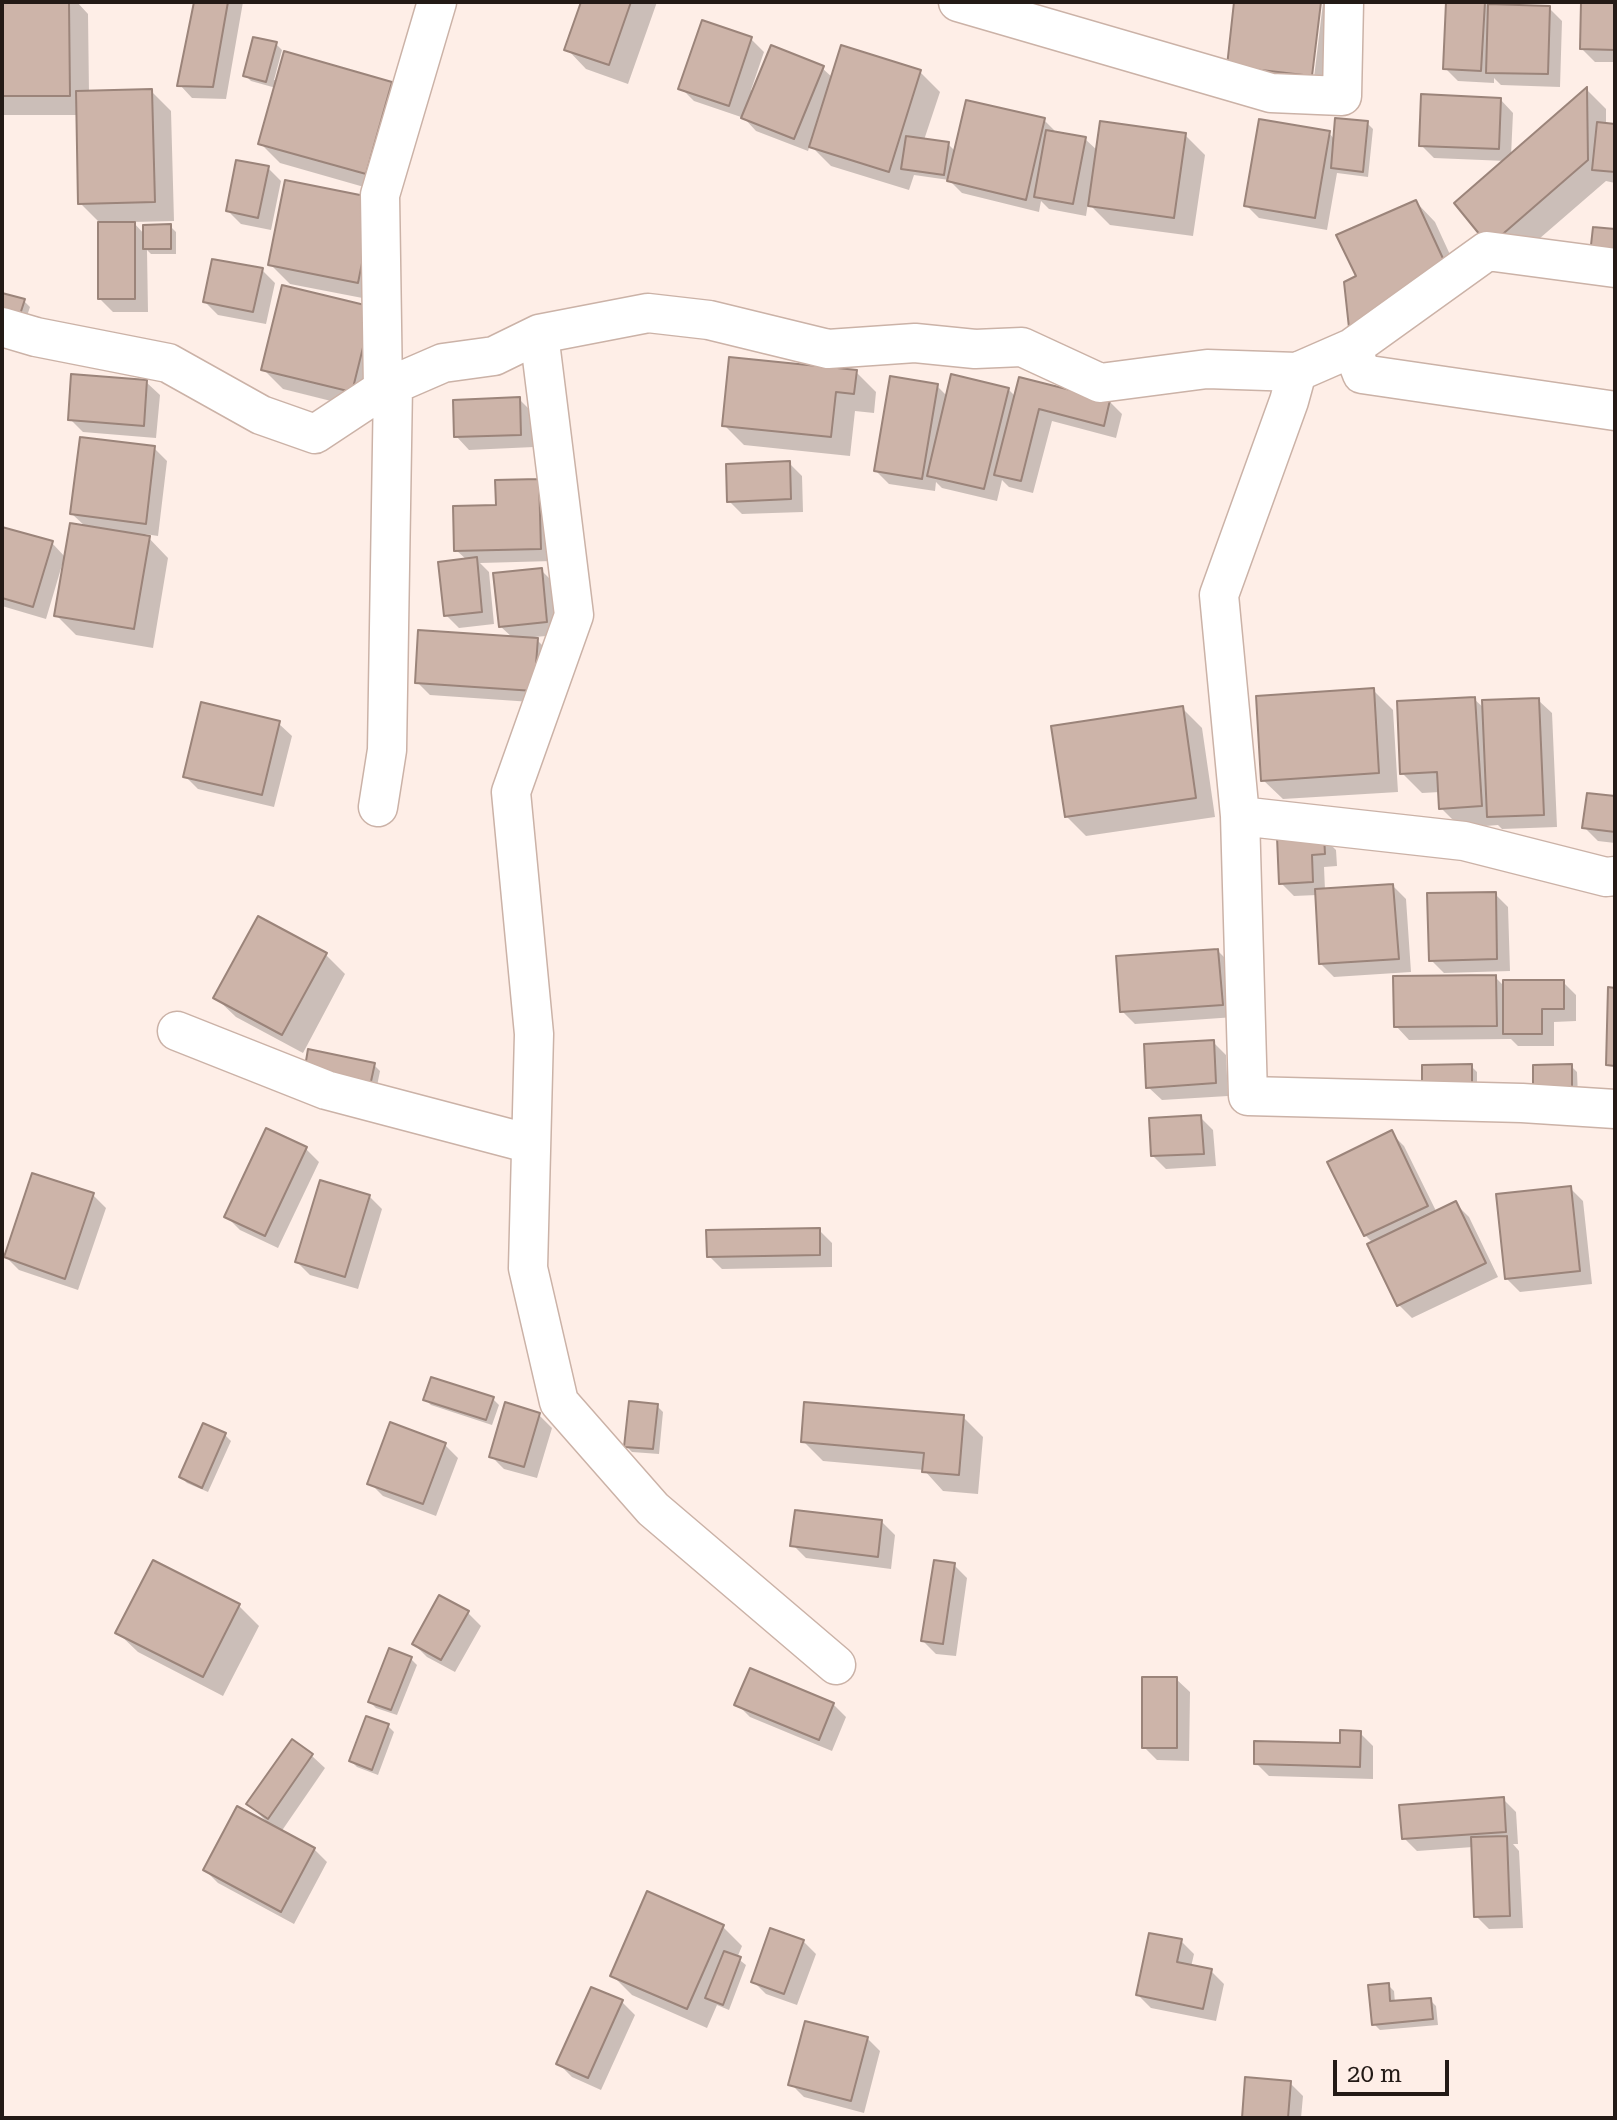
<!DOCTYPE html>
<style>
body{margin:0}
#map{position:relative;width:1617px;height:2120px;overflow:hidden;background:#feeee7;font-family:"Roboto Serif",serif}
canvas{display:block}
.frame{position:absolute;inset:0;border:4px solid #231a16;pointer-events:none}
.scale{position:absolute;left:1333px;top:2060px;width:116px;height:36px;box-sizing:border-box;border:4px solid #231a16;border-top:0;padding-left:10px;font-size:24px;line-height:28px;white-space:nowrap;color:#231a16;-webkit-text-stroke:6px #feeee7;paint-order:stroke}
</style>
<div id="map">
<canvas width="1617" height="2120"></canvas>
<div class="frame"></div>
<div class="scale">20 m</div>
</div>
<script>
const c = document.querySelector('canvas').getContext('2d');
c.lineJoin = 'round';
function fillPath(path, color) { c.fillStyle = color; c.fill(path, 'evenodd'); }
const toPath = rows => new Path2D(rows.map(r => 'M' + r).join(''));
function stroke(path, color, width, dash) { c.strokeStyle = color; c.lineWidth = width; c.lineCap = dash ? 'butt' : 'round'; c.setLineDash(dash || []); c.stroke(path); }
fillPath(toPath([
 [2,2,77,2,88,14,89,93,151,91,171,111,174,221,133,222,145,235,170,226,176,232,176,254,151,254,147,250,148,312,113,312,100,299,100,223,80,203,78,115,2,115],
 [196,2,243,2,226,99,192,98,180,85],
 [583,2,657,2,628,84,586,69,567,49],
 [1236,2,1335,2,1332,94,1249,85],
 [1319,3,1323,3,1313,86,1309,85],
 [1448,2,1498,2,1498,6,1549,8,1562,21,1560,87,1501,85,1494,78,1494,83,1458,81,1445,68],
 [1583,2,1615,2,1615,62,1595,62,1582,49],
 [751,39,764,52,751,90,754,92,822,68,833,78,920,72,940,92,924,140,948,144,956,152,1044,120,1058,134,1085,139,1098,151,1185,135,1205,155,1193,236,1110,225,1088,203,1086,216,1049,209,1041,201,1039,212,962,193,949,180,914,175,909,190,831,166,810,145,808,151,756,131,744,118,694,101,681,88],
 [276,44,282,50,274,80,391,84,411,104,385,193,280,163,260,143,276,88,251,81,245,75],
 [1587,90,1606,109,1606,125,1615,126,1615,183,1606,181,1510,264,1490,244,1506,161,1434,158,1421,145,1500,99,1513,113,1511,156],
 [1367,123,1373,129,1368,177,1337,173,1327,230,1259,218,1246,205,1329,133,1335,140],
 [268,168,281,181,271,230,241,224,228,211],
 [374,200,378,301,290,284,270,264],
 [1416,202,1435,222,1464,285,1359,276],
 [262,270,275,283,266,324,218,315,205,302],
 [2,295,24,301,30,307,23,328],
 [372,309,371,411,283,389,263,369],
 [856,372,876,392,874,413,855,411,850,456,744,445,724,425],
 [146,382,160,395,156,438,83,432,70,419],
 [937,386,948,397,1008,389,1016,397,1109,401,1122,414,1116,438,1052,421,1033,493,1009,487,1002,480,997,501,942,488,936,482,935,491,889,484,876,471],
 [519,399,532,412,534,447,469,450,456,436],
 [154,448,167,461,158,536,145,534,168,558,153,648,76,635,56,615,65,566,62,565,46,619,2,606,2,529,52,543,66,558,86,527,72,514],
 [789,463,802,476,803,512,742,514,729,501],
 [538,481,553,561,480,563,489,572,494,624,459,628,446,615,467,560,456,550,498,507],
 [541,570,554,583,559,635,534,637,550,653,546,703,430,695,417,682,513,638,500,626],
 [1373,690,1393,710,1398,792,1283,799,1263,780],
 [1474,699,1485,709,1538,700,1552,713,1557,827,1502,829,1498,825,1461,828,1441,808,1440,792,1422,793,1402,773],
 [1182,708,1202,728,1215,817,1086,836,1066,816],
 [278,723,292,736,274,807,198,789,185,776],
 [1615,798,1615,843,1598,841,1585,828],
 [1323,837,1336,850,1337,866,1324,867,1325,890,1393,886,1406,899,1411,972,1334,977,1321,964,1317,895,1294,896,1281,883],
 [1495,894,1508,907,1510,971,1444,973,1431,960],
 [1218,951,1231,964,1235,1017,1135,1024,1122,1011],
 [326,955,345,974,303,1053,236,1017,216,998],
 [1495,977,1505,987,1563,982,1576,995,1576,1021,1554,1022,1554,1046,1518,1046,1511,1039,1409,1040,1396,1026],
 [1213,1042,1226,1055,1228,1096,1162,1100,1148,1087],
 [374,1065,380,1071,376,1091,312,1078],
 [1471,1066,1477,1072,1477,1088,1430,1088],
 [1571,1066,1577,1072,1578,1096,1535,1067],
 [1200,1117,1213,1130,1216,1166,1166,1169,1153,1156],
 [1391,1133,1404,1146,1437,1213,1456,1204,1469,1217,1498,1277,1412,1318,1399,1305,1373,1243,1365,1235],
 [306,1149,319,1162,278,1248,240,1230,227,1217],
 [1570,1188,1583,1201,1592,1284,1520,1292,1507,1279],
 [93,1195,106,1208,78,1290,19,1270,6,1257],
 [369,1196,382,1209,358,1289,310,1275,297,1262],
 [819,1230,832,1243,832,1267,722,1269,709,1256],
 [425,1399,493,1399,499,1405,492,1425,431,1405],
 [657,1406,663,1412,659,1454,632,1452,626,1446],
 [539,1415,552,1428,537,1478,504,1469,491,1456],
 [963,1417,983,1437,978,1494,943,1491,924,1470,823,1461,803,1441],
 [225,1435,231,1441,208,1492,187,1483,181,1477],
 [445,1445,458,1458,436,1516,383,1496,370,1483],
 [882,1522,895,1535,891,1569,806,1558,793,1545],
 [954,1565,967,1578,956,1656,936,1654,923,1641],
 [239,1606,259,1626,223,1696,138,1652,118,1633],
 [468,1613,481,1626,455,1672,427,1657,414,1644],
 [411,1659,417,1665,397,1715,376,1708,370,1702],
 [1176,1679,1190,1692,1189,1761,1157,1760,1144,1747],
 [737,1704,833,1704,846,1717,832,1751,750,1717],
 [388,1726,394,1732,378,1775,357,1767,351,1761],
 [1360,1733,1373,1746,1373,1779,1269,1776,1256,1763,1342,1745],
 [312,1756,325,1768,281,1832,314,1849,327,1862,294,1924,218,1883,205,1870,269,1824,249,1804],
 [1503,1799,1516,1812,1518,1844,1513,1844,1519,1851,1523,1928,1489,1929,1476,1916,1473,1847,1417,1851,1404,1838],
 [723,1927,742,1946,737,1958,746,1965,729,2010,717,2005,707,2028,632,1995,612,1975],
 [803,1941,816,1954,797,2005,766,1994,753,1981],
 [1181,1941,1194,1954,1191,1967,1211,1971,1224,1984,1216,2021,1151,2008,1138,1995],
 [1388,1985,1394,1991,1395,2003,1430,2000,1436,2006,1438,2025,1380,2030,1374,2024],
 [622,2002,635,2015,601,2090,572,2077,559,2064],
 [867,2038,880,2051,864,2113,804,2097,791,2084],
 [1290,2083,1303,2096,1301,2118,1244,2118]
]), '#0003');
const building = toPath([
 [2,2,69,2,70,96,2,96,2,2],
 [194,2,228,2,213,87,177,86,194,2],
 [581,2,631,2,609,65,564,50,581,2],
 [1234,2,1321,2,1312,76,1227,66,1234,2],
 [1446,2,1485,2,1481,71,1443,69,1446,2],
 [1581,2,1615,2,1615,50,1580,49,1581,2],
 [1488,4,1550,6,1548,74,1486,73,1488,4],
 [702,20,752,37,729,106,678,89,702,20],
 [253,37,277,42,266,82,243,76,253,37],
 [771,45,824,66,794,139,741,118,771,45],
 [841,45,921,70,889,172,809,147,841,45],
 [284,51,392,82,366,174,258,144,284,51],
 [1587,87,1588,160,1489,246,1454,203,1587,87],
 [152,89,155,202,78,204,76,91,152,89],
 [1421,94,1501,98,1499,149,1419,146,1421,94],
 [966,100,1045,118,1026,200,947,181,966,100],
 [1335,118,1368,121,1363,172,1331,168,1335,118],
 [1259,119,1330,131,1315,218,1244,206,1259,119],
 [1100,121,1186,133,1174,218,1088,206,1100,121],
 [1597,122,1615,124,1615,172,1592,170,1597,122],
 [1046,130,1086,137,1073,204,1034,197,1046,130],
 [906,136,949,142,944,175,901,169,906,136],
 [236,160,269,166,258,218,226,211,236,160],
 [285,180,375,198,358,283,268,265,285,180],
 [1416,200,1446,265,1350,337,1344,282,1356,276,1336,235,1416,200],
 [98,222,135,222,135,299,98,299,98,222],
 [171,224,171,249,143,249,143,225,171,224],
 [1593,227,1615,229,1615,257,1590,254,1593,227],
 [212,259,263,268,253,312,203,302,212,259],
 [282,285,373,307,352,392,261,370,282,285],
 [2,293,25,299,17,324,2,319,2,293],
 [729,357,857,370,854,394,836,392,831,437,722,426,729,357],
 [71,374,147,380,144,426,68,420,71,374],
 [951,374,1009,388,984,489,927,476,951,374],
 [890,376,938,384,922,479,874,471,890,376],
 [1019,377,1110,400,1104,426,1039,409,1021,481,994,475,1019,377],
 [520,397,521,435,454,437,453,400,520,397],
 [80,437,155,446,146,524,70,514,80,437],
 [790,461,791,499,727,502,726,464,790,461],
 [539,479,541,549,454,551,453,506,496,505,495,480,539,479],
 [70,523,150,536,134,629,54,616,70,523],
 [2,527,53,541,33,607,2,598,2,527],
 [477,557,482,612,444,616,438,562,477,557],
 [542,568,547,622,499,627,493,573,542,568],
 [418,630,538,638,534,691,415,683,418,630],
 [1374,688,1379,773,1261,781,1256,696,1374,688],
 [1475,697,1482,806,1439,809,1437,772,1400,774,1397,701,1475,697],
 [1539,698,1544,815,1487,817,1482,700,1539,698],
 [201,702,280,721,262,795,183,777,201,702],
 [1183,706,1196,798,1065,817,1051,726,1183,706],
 [1587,793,1615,796,1615,832,1582,828,1587,793],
 [1324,835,1325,854,1312,855,1313,882,1279,884,1277,837,1324,835],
 [1393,884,1399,959,1319,964,1315,889,1393,884],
 [1496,892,1497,959,1429,961,1427,893,1496,892],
 [258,916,327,953,282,1035,213,998,258,916],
 [1218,949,1223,1005,1120,1012,1116,956,1218,949],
 [1496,975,1497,1026,1394,1027,1393,976,1496,975],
 [1503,980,1564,980,1564,1009,1542,1009,1542,1034,1503,1034,1503,980],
 [1608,987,1615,988,1615,1066,1606,1065,1608,987],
 [1214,1040,1216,1083,1146,1088,1144,1044,1214,1040],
 [308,1049,375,1063,370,1086,304,1073,308,1049],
 [1472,1064,1472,1083,1422,1083,1422,1065,1472,1064],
 [1572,1064,1572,1090,1533,1091,1533,1065,1572,1064],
 [1201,1115,1204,1154,1151,1156,1149,1118,1201,1115],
 [266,1128,307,1147,265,1236,224,1217,266,1128],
 [1392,1130,1428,1206,1364,1236,1327,1162,1392,1130],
 [32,1173,94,1193,65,1279,4,1257,32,1173],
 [320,1180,370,1195,345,1277,295,1262,320,1180],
 [1571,1186,1580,1271,1505,1279,1496,1194,1571,1186],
 [1456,1201,1486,1263,1397,1306,1367,1244,1456,1201],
 [820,1228,820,1255,707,1257,706,1230,820,1228],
 [431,1377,494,1397,486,1420,423,1400,431,1377],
 [629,1401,658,1404,653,1449,624,1447,629,1401],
 [505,1402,540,1413,524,1467,489,1457,505,1402],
 [804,1402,964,1415,959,1475,922,1472,924,1453,801,1442,804,1402],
 [390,1422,446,1443,423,1504,367,1484,390,1422],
 [203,1423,226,1433,202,1488,179,1477,203,1423],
 [795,1510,882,1520,878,1557,790,1546,795,1510],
 [153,1560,240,1604,203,1677,115,1633,153,1560],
 [934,1560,955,1563,943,1644,921,1641,934,1560],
 [439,1595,469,1611,441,1660,412,1644,439,1595],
 [389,1648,412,1657,391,1710,368,1702,389,1648],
 [750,1668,834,1703,819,1740,734,1705,750,1668],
 [1142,1677,1177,1677,1177,1748,1142,1748,1142,1677],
 [366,1716,389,1724,372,1770,349,1761,366,1716],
 [1340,1730,1361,1731,1360,1767,1254,1764,1254,1741,1340,1743,1340,1730],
 [292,1739,313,1754,268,1819,246,1804,292,1739],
 [1504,1797,1506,1832,1402,1839,1399,1805,1504,1797],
 [237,1806,315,1848,281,1912,203,1870,237,1806],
 [1507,1836,1510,1916,1474,1917,1471,1837,1507,1836],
 [647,1891,724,1925,687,2009,610,1976,647,1891],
 [770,1928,804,1940,784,1994,751,1982,770,1928],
 [1149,1933,1182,1939,1177,1962,1212,1969,1203,2009,1136,1995,1149,1933],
 [724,1951,741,1957,723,2005,705,1998,724,1951],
 [1389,1983,1390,2001,1431,1998,1433,2019,1372,2025,1368,1985,1389,1983],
 [591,1987,623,2000,588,2078,556,2064,591,1987],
 [805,2021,868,2037,851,2101,788,2085,805,2021],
 [1245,2077,1291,2081,1288,2118,1242,2118,1245,2077]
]);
fillPath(building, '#cdb4a9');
stroke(building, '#9b847a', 2);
const minor = toPath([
 [958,2,1271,93,1342,96,1344,2],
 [2,327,36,337,168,363,261,415,315,434,383,389,443,363,494,356,539,334,648,313,709,320,828,349,915,343,975,349,1022,347,1100,383,1207,369,1297,372,1352,348,1487,251,1615,268],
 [539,334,574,615,511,792,534,1034,528,1268,559,1402,653,1509,836,1665],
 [1352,348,1362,374,1615,411],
 [1297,372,1289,401,1219,595,1240,816,1248,1096,1522,1103,1615,1109],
 [383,389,380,195,437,2],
 [378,807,387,750,393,385],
 [1240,816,1464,841,1606,877,1615,876],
 [177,1031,326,1090,531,1144]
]);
stroke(minor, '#cbb2a7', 41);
stroke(minor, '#fff', 38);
</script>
